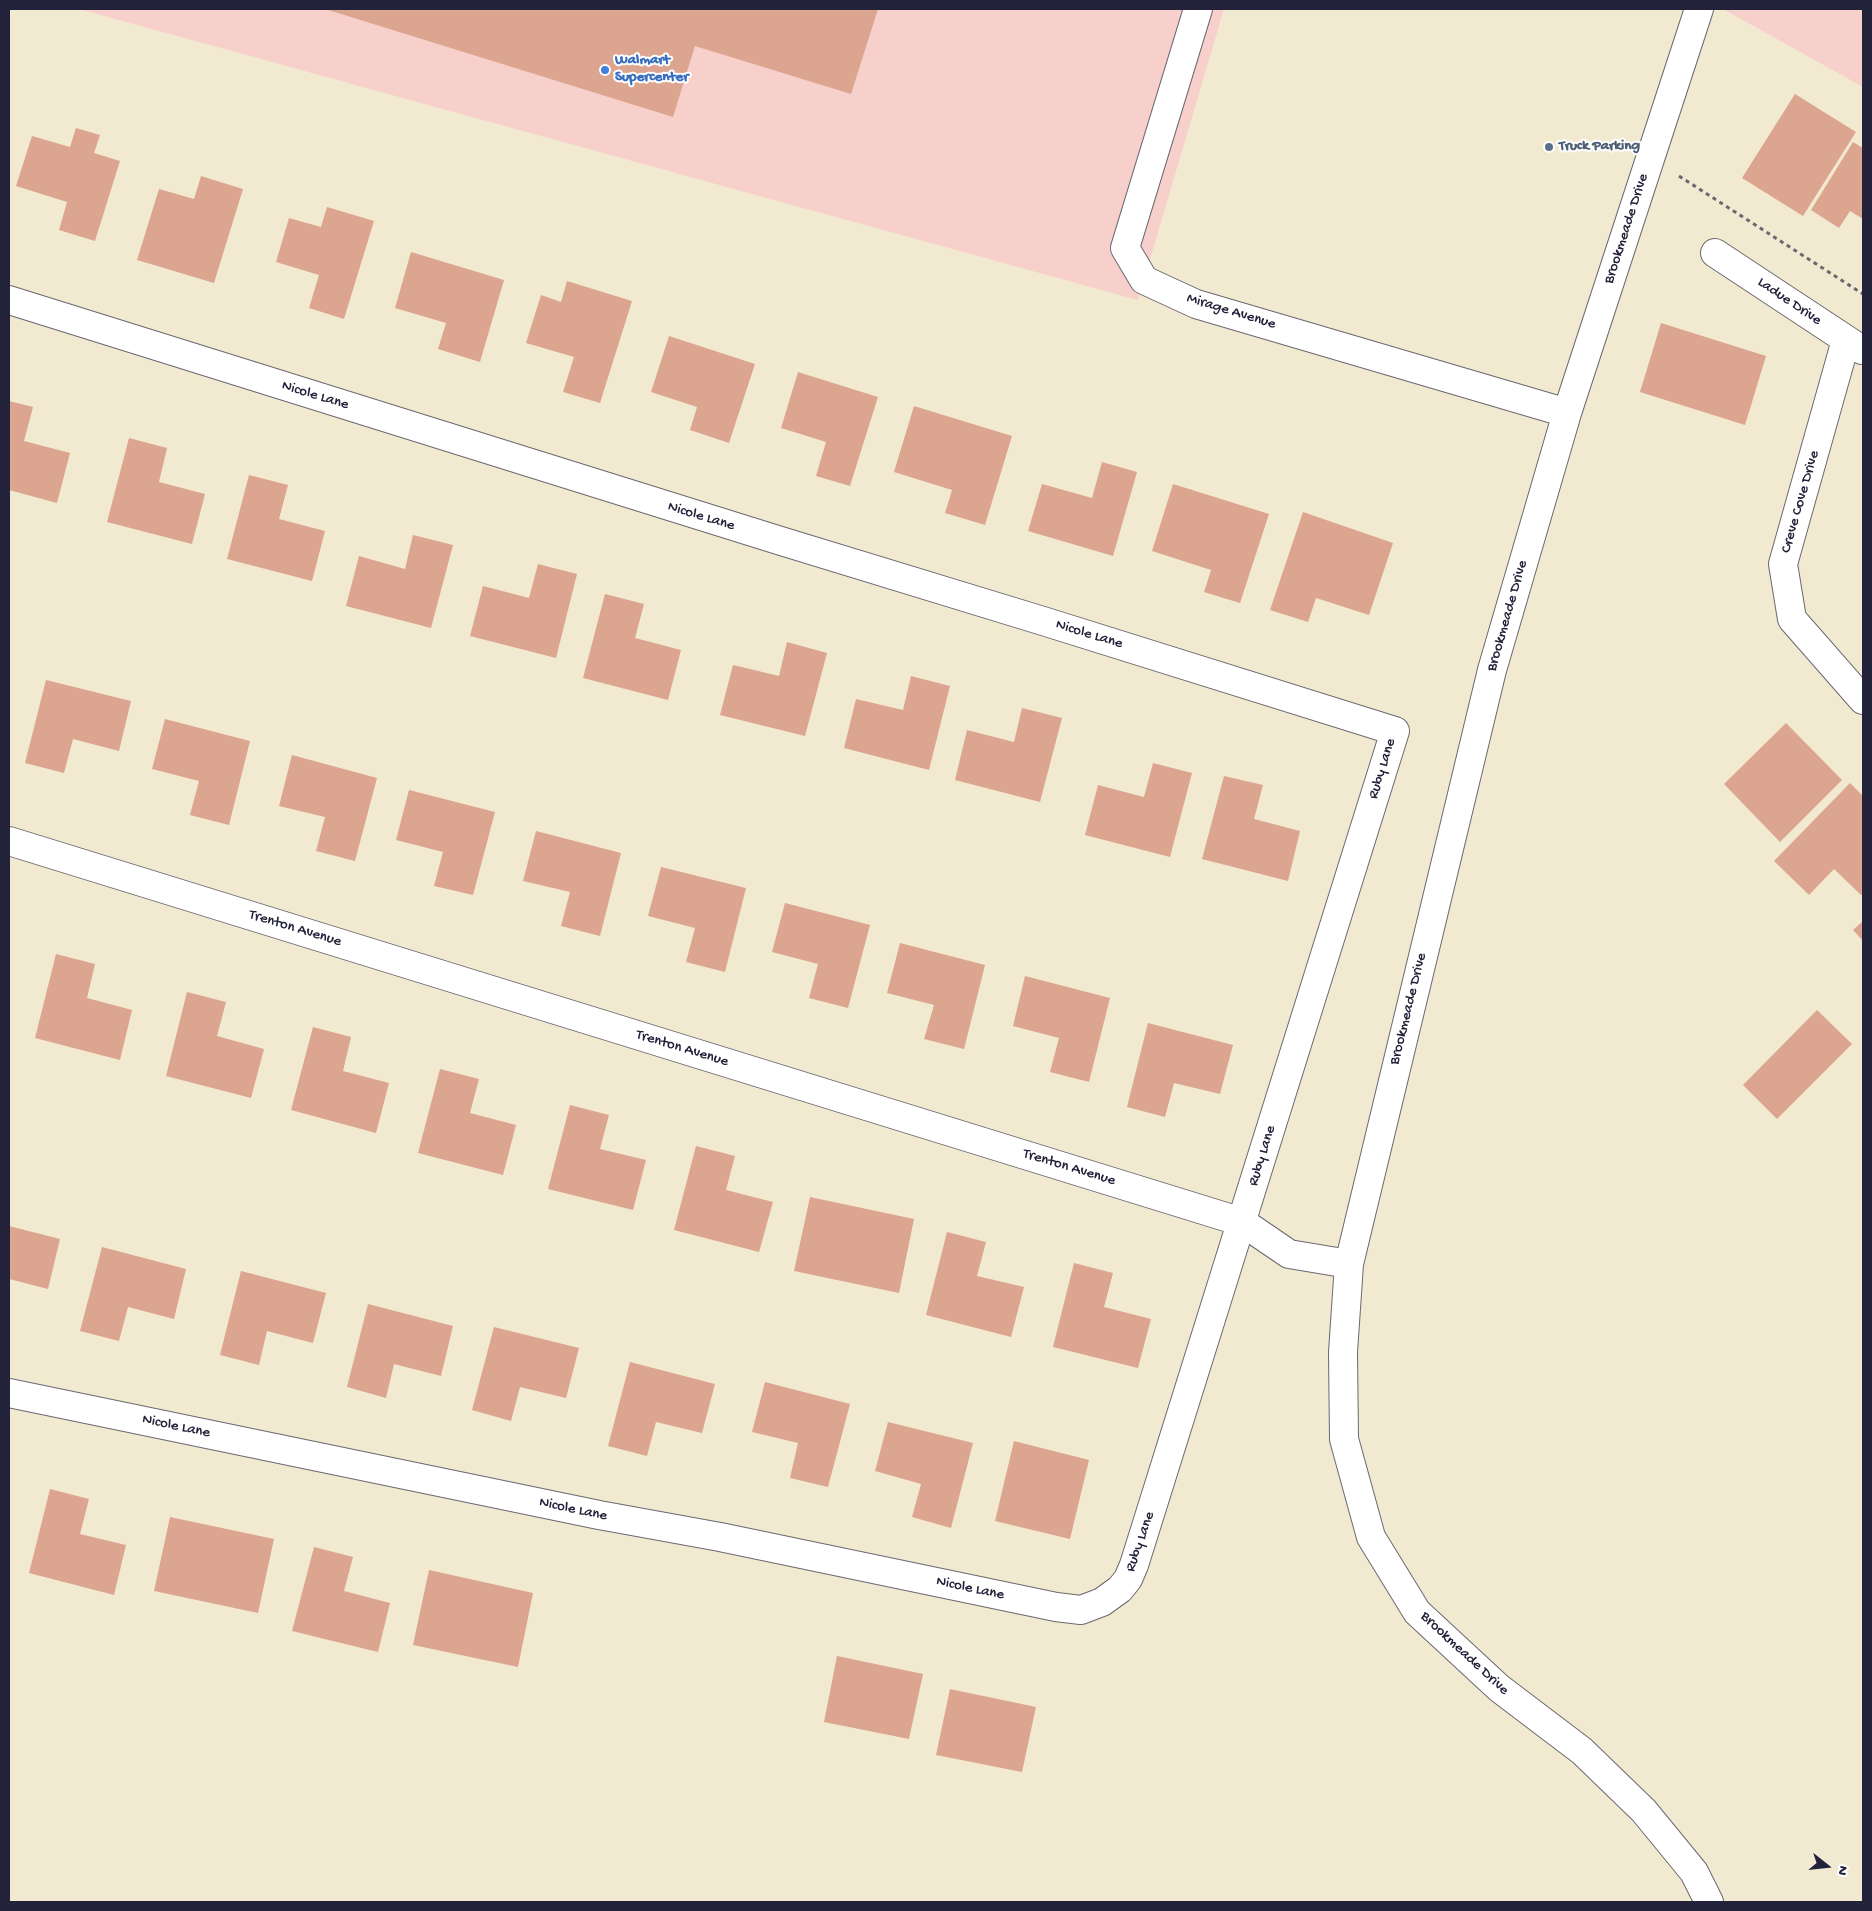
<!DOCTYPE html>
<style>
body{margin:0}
#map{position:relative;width:1872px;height:1911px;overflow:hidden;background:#f2e9d1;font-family:"Gochi Hand",sans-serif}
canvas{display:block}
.frame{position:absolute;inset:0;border:10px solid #22223b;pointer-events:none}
.north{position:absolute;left:1802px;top:1841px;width:50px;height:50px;-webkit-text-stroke:4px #fff;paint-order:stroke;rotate:106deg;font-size:14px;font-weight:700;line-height:20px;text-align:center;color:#22223b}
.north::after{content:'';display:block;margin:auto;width:18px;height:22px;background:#22223b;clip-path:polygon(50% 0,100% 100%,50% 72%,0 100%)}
</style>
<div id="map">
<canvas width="1872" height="1911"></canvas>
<div class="frame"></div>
<div class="north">N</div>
</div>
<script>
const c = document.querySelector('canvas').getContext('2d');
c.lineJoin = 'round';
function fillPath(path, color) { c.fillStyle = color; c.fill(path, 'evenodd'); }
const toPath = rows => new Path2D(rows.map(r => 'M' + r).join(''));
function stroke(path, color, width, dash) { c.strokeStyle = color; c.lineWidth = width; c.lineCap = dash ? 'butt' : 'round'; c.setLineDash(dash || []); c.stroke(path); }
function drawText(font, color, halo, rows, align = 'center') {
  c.font = font + ' "Gochi Hand",sans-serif'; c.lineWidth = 4; c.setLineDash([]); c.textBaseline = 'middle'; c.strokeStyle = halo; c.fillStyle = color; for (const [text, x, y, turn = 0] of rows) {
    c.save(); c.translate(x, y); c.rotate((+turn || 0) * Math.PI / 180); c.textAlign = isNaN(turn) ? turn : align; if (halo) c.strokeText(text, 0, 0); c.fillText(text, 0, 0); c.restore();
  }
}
fillPath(toPath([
 [79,9,1224,9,1138,300],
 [1723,9,1863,9,1863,87]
]), '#f7d0cb');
fillPath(toPath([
 [325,9,878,9,851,94,695,46,673,117],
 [1795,94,1856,132,1803,216,1742,178],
 [76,128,100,135,94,153,120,161,95,241,59,230,67,202,16,186,32,136,70,147],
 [1853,142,1863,148,1863,219,1850,211,1839,228,1811,210],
 [201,176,243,189,214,283,137,260,159,189,194,199],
 [327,207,374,221,344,319,309,308,319,275,276,262,289,218,321,227],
 [411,252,504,280,480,362,438,349,446,323,395,308],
 [567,281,632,301,600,403,563,392,574,357,526,343,541,295,561,302],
 [1661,323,1766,356,1745,425,1640,392],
 [669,336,755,364,729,443,690,430,697,407,651,392],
 [798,372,878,397,850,486,816,476,826,442,781,428],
 [9,401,33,407,24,441,70,453,57,503,9,490],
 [914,406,1012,436,985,525,945,513,952,490,894,472],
 [129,438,167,448,159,482,205,494,192,544,107,522],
 [1102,462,1137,472,1113,556,1028,531,1042,484,1092,498],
 [249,475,288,485,279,519,325,531,312,581,227,559],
 [1173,484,1269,514,1240,603,1204,592,1211,570,1152,551],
 [1303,512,1393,543,1369,615,1316,598,1308,622,1270,610],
 [413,535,453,545,431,628,346,606,359,556,405,569],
 [538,564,577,574,556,658,470,636,483,586,529,598],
 [605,594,644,604,635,638,681,650,668,700,583,678],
 [787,642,827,653,805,736,720,715,733,665,779,676],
 [911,676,950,686,929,770,844,748,856,699,903,710],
 [46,680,131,701,119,751,73,739,64,773,25,763],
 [1022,708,1062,718,1040,802,955,780,967,730,1014,742],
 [165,719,250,741,229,825,190,815,199,781,152,769],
 [1786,723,1842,780,1780,842,1724,784],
 [292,755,377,778,355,861,316,851,325,817,279,806],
 [1153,763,1192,773,1170,857,1085,835,1098,785,1144,797],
 [1224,776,1263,785,1254,819,1300,831,1288,881,1202,859],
 [1850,783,1863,796,1863,894,1861,895,1834,869,1809,895,1774,861],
 [409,790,495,812,473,895,434,886,443,852,396,840],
 [536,831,621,853,600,936,561,926,570,892,523,881],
 [661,867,746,888,725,972,686,962,695,928,648,916],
 [785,903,870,925,848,1008,809,998,818,964,772,952],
 [1863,921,1863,941,1853,930],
 [900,943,985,965,964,1049,924,1039,934,1005,887,993],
 [56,954,95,964,87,998,132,1010,120,1060,35,1038],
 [1025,976,1110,998,1089,1082,1050,1072,1059,1038,1013,1026],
 [187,992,226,1002,217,1036,264,1049,251,1098,166,1076],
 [1817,1010,1852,1044,1777,1119,1743,1085],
 [1148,1023,1233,1045,1220,1094,1174,1083,1165,1117,1127,1107],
 [313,1027,351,1037,343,1071,389,1083,376,1133,291,1110],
 [440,1069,479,1079,470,1113,516,1125,503,1175,418,1153],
 [570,1105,609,1115,600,1149,646,1160,633,1210,548,1189],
 [696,1146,735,1156,726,1190,773,1202,759,1252,674,1230],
 [810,1197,914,1219,899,1293,794,1271],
 [9,1226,60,1239,48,1289,9,1279],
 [947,1232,986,1242,977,1276,1024,1287,1011,1337,926,1315],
 [102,1247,186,1269,174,1319,128,1307,119,1341,80,1331],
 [1074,1263,1113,1273,1104,1307,1151,1319,1138,1368,1053,1347],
 [241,1271,326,1293,313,1343,267,1331,259,1365,220,1355],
 [368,1304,453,1326,441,1376,394,1364,386,1398,347,1387],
 [494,1327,579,1348,566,1398,520,1387,511,1421,472,1410],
 [630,1362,715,1384,702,1433,656,1422,647,1456,608,1446],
 [765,1382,850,1404,828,1487,790,1478,798,1443,752,1432],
 [888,1422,973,1443,951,1528,912,1517,921,1484,875,1471],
 [1014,1441,1089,1460,1070,1539,995,1521],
 [50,1489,89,1499,80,1534,126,1545,114,1595,29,1573],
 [170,1517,274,1539,258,1613,154,1591],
 [314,1547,353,1557,344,1591,390,1603,378,1652,292,1631],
 [429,1570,533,1593,518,1667,413,1645],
 [837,1656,923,1674,909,1739,824,1722],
 [950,1689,1036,1707,1022,1772,936,1755]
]), '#dca58f');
const street = toPath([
 [1198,9,1125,248,1144,280,1196,304,1567,413],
 [1699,9,1567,413,1492,670,1349,1264,1343,1352,1344,1439,1371,1537,1417,1612,1499,1688,1582,1751,1644,1811,1694,1872,1709,1902],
 [1715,253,1862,350],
 [9,300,781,541,1043,621,1395,731,1134,1565,1128,1579,1120,1589,1102,1602,1081,1610,1056,1607,720,1537,599,1515,9,1393],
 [1846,340,1783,564,1792,619,1863,700],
 [9,841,1242,1222,1289,1254,1349,1264]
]);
stroke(street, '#6b6870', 30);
stroke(toPath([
 [1679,176,1863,294]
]), '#6b6870', 3, [4, 4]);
stroke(street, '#fff', 28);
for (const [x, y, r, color] of [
 [605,70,5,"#3f7fe0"],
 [1549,147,5,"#5c6f8a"]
]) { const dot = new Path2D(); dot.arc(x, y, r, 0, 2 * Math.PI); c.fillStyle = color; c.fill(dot); stroke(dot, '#fff', 2); }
drawText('bold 15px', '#366cbe', '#fff', [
 ["Walmart",615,61],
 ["Supercenter",615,78]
], 'left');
drawText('bold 15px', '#4e5e75', '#fff', [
 ["Truck Parking",1559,147]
], 'left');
drawText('15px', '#22223b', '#fff', [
 ["Brookmeade Drive",1627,229,-72],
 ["Ladue Drive",1789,302,34],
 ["Mirage Avenue",1231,312,17],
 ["Nicole Lane",315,396,17],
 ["Creve Cove Drive",1801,502,-74],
 ["Nicole Lane",701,517,17],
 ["Brookmeade Drive",1508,616,-74],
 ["Nicole Lane",1089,635,17],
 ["Ruby Lane",1383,769,-73],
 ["Trenton Avenue",295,929,17],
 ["Brookmeade Drive",1409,1009,-76],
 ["Trenton Avenue",682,1049,17],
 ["Ruby Lane",1263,1156,-73],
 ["Trenton Avenue",1069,1168,17],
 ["Nicole Lane",176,1427,12],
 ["Nicole Lane",573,1510,12],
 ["Ruby Lane",1141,1542,-71],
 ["Nicole Lane",970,1589,12],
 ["Brookmeade Drive",1464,1654,43]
]);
</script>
